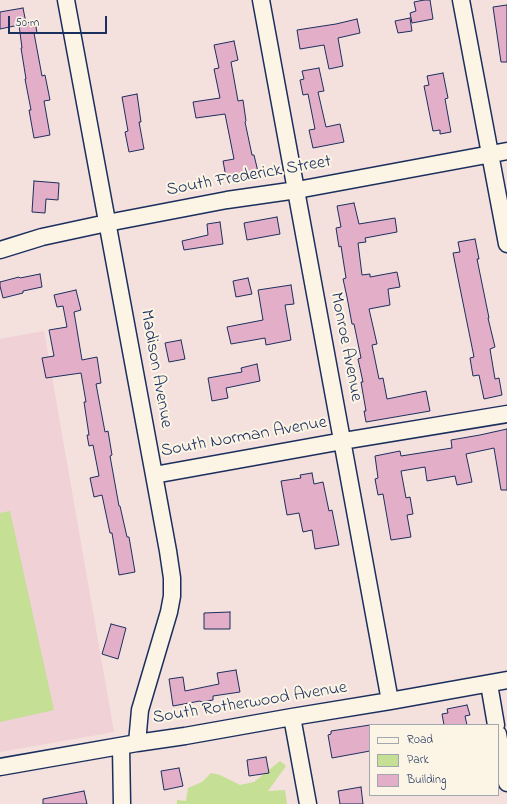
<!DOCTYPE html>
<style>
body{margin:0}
#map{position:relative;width:507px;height:804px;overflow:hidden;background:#f4e0dc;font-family:"Indie Flower",sans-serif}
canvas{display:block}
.legend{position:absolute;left:369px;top:724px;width:130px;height:72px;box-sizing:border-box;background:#fcf5e5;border:1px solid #a2a6af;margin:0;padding:5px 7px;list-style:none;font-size:12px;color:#1b2f5e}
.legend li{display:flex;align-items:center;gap:8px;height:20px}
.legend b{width:20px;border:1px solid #a2a6af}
.scale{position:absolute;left:8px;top:16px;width:99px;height:18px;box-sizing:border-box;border:2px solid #1b2f5e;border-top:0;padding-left:5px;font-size:12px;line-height:14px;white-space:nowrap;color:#1b2f5e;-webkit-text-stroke:3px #fcf5e5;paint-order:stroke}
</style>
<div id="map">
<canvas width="507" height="804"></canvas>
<ul class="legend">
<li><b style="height:5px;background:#fcf5e5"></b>Road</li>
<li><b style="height:11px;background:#c5df95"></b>Park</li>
<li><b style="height:11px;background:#e3aec8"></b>Building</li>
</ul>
<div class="scale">50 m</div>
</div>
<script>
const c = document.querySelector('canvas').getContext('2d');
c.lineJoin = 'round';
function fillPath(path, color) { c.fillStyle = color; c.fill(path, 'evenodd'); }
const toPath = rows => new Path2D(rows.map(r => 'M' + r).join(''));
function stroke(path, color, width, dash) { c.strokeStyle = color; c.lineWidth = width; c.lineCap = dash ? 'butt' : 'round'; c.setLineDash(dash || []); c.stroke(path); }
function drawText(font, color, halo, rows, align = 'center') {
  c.font = font + ' "Indie Flower",sans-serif'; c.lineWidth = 4; c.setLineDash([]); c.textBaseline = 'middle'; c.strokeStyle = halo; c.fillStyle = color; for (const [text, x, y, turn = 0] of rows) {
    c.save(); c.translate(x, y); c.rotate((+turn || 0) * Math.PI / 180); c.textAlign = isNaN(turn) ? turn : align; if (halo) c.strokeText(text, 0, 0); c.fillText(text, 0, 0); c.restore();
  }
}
fillPath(toPath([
 [44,331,114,732,0,752,0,339]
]), '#efd1d6');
fillPath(toPath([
 [10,511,54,710,0,722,0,513],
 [280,761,286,766,268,791,285,790,287,804,177,804,177,800,186,801,188,788,202,782,211,773,220,775,240,785,254,782]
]), '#c5df95');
const building = toPath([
 [424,0,430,0,433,19,412,23,410,13,416,11,414,2,424,0],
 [507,5,507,62,501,62,493,7,507,5],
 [23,8,26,23,35,21,37,33,34,33,42,76,45,75,50,100,44,101,50,135,34,138,29,110,31,110,25,79,26,79,21,48,22,48,19,25,0,29,0,12,23,8],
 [410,18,412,31,398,33,395,21,410,18],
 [357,19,360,33,338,38,343,66,329,69,324,45,300,49,297,30,336,24,357,19],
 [234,41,238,60,231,62,238,101,243,100,246,121,245,122,252,155,254,155,259,176,227,182,223,161,234,159,225,114,196,118,193,102,220,98,214,69,219,68,214,45,234,41],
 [319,68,324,91,318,92,326,127,340,124,344,142,313,148,309,130,315,129,308,94,303,95,300,80,304,79,302,71,319,68],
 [443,73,448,98,445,99,451,132,440,134,440,130,433,131,424,86,429,85,427,76,443,73],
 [137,94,141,122,139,122,144,149,129,152,125,132,128,131,122,97,137,94],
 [34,181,59,183,58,200,46,199,45,213,32,212,34,181],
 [354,203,359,224,395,218,397,232,365,238,366,242,358,243,362,275,370,274,370,277,397,272,400,287,388,289,390,305,369,309,377,344,372,345,379,379,383,378,387,399,426,391,430,411,366,422,364,411,366,411,361,382,363,382,358,359,361,358,354,324,352,324,347,297,343,279,346,278,341,246,339,247,336,228,341,227,337,206,354,203],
 [277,217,280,234,247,240,244,223,277,217],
 [220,222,223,244,184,250,182,241,208,235,207,224,220,222],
 [475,239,479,259,477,259,489,318,488,318,495,347,490,349,495,379,499,378,502,395,484,399,479,375,473,376,470,358,474,357,460,288,453,253,460,252,458,242,475,239],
 [40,274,42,287,23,291,23,293,3,298,0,286,0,282,19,277,20,278,40,274],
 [248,278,252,294,236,297,233,281,248,278],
 [291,285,294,304,285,305,291,340,266,345,265,338,231,344,227,327,263,320,258,290,291,285],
 [76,290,81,310,74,312,82,360,97,357,101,383,96,384,105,432,108,431,112,455,110,456,119,506,120,506,127,537,129,537,135,572,119,575,112,533,110,533,102,495,94,497,90,478,99,476,93,445,89,446,87,435,89,435,84,402,86,402,81,373,46,378,42,358,54,356,49,330,67,327,63,306,57,307,54,295,76,290],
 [181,340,185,359,169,362,165,343,181,340],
 [257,364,260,381,226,388,228,398,212,401,208,378,242,372,241,368,257,364],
 [507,429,507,490,501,490,494,448,466,454,472,482,457,485,455,476,427,481,425,467,401,471,406,498,410,497,413,514,407,515,411,537,391,540,383,494,378,495,375,479,378,478,375,456,400,451,401,456,452,448,451,440,480,435,507,429],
 [312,473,314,484,323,482,329,511,332,510,339,545,315,549,312,530,303,532,299,513,287,515,281,481,301,478,300,475,312,473],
 [230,612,230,629,204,629,204,613,230,612],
 [111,624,126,628,118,659,102,654,111,624],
 [236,670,240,692,213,696,213,700,201,702,200,701,173,706,169,679,183,677,185,691,219,684,217,673,236,670],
 [467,705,470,715,465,716,467,725,444,725,442,714,448,713,447,709,467,705],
 [370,725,370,751,332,758,328,735,331,734,331,731,370,725],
 [266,757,269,773,249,776,247,760,266,757],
 [179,768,183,786,164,790,161,771,179,768],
 [361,787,363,804,340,804,338,791,361,787],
 [84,791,87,804,43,804,43,799,84,791]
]);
fillPath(building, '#e3aec8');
stroke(building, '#1b2f5e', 1);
const minor = toPath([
 [66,0,154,475,168,551,172,578,172,596,169,612,140,710,137,743],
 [261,0,390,701],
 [461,0,507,244],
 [0,250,42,237,107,223,227,200,297,190,507,151],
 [154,475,343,441,507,414],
 [489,684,496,725],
 [292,717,308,804],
 [498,734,507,783],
 [121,747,122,804],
 [0,767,137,743,185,736,292,717,390,701,507,680]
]);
stroke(minor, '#1b2f5e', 19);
stroke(minor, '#fcf5e5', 16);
drawText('18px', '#1b2f5e', '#fcf5e5', [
 ["South Frederick Street",249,177,-10],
 ["Monroe Avenue",345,347,79],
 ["Madison Avenue",155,369,80],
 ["South Norman Avenue",244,438,-10],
 ["South Rotherwood Avenue",250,704,-9]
]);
</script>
